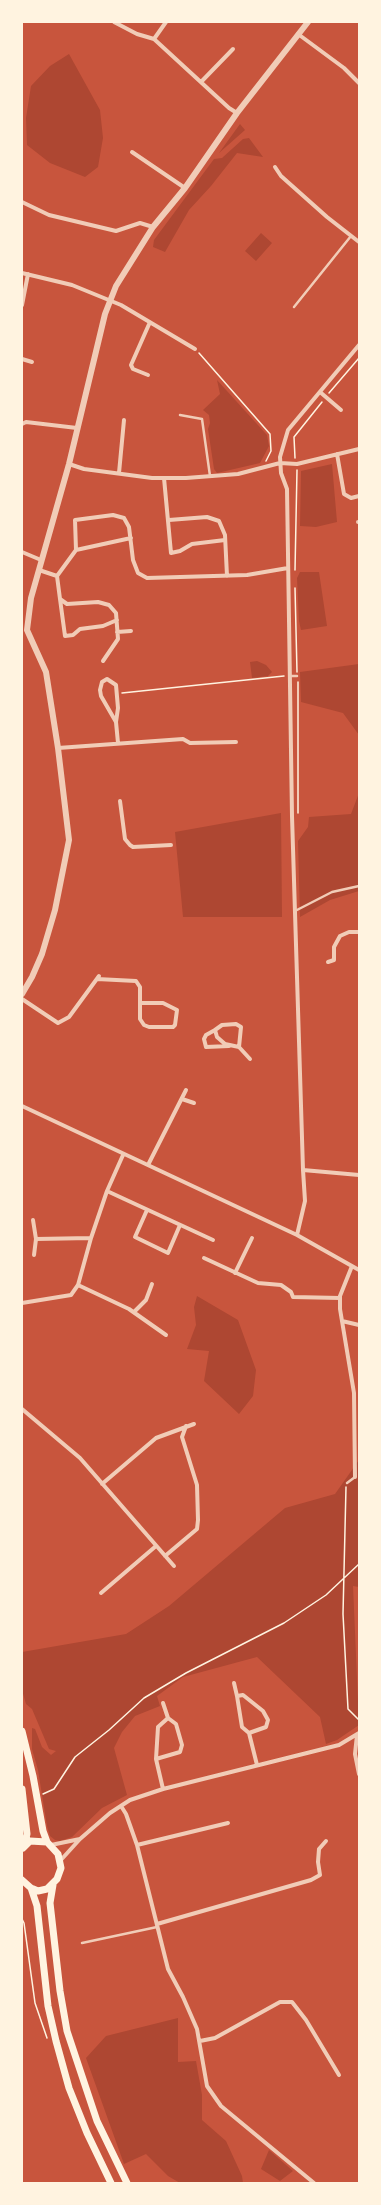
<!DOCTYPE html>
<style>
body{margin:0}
#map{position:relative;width:381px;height:2205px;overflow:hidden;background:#c8553d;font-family:"Source Sans 3",sans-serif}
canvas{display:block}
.frame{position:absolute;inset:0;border:23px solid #fff3e0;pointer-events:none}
</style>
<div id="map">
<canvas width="381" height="2205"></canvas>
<div class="frame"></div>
</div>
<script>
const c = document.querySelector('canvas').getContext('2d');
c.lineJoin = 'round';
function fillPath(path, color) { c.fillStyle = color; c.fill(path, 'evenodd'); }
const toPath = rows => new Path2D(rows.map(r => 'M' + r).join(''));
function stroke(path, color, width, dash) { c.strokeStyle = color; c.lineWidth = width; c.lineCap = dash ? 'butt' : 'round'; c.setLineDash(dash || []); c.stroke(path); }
fillPath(toPath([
 [69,54,100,110,103,138,98,167,85,177,50,163,27,145,26,118,31,86,50,66],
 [240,124,245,130,219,153],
 [249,138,263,157,237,153,211,186,189,210,165,252,153,247,154,240,214,159,222,158,243,139],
 [261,233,272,243,256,261,245,251],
 [217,380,267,435,269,446,260,463,217,473,214,469,208,429,210,423,209,415,203,410,220,394],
 [332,464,337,522,316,527,300,526,301,471],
 [300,572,319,572,327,626,301,630,299,621,297,578],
 [257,661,266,665,272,672,268,676,252,678,250,662],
 [359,664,359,735,343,713,301,702,300,672],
 [359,793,359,891,330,900,300,917,298,841,308,827,309,817,351,814],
 [281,813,282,917,183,917,175,832],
 [197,1296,238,1320,256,1370,253,1396,239,1414,204,1381,209,1351,187,1349,196,1325,194,1307],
 [359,1460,359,1587,353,1586,359,1725,337,1740,326,1744,320,1717,257,1657,183,1677,157,1696,160,1706,135,1716,122,1732,114,1748,127,1795,102,1808,72,1837,60,1841,55,1840,50,1836,47,1826,38,1770,32,1749,32,1728,35,1729,42,1747,51,1755,56,1751,49,1749,32,1709,26,1704,22,1690,22,1652,126,1634,169,1606,285,1508,335,1494],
 [178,2018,178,2062,196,2061,202,2095,202,2120,226,2141,242,2176,243,2183,180,2183,168,2176,146,2154,124,2164,86,2058,106,2036],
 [269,2150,293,2171,280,2181,261,2169]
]), '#ae4732');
stroke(toPath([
 [199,353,270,434,271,451,266,461],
 [329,393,359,358],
 [295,458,294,437,322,402],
 [295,570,297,470],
 [295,588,297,672],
 [298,682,298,813],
 [122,693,284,676],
 [346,1487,343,1614,348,1709,359,1720],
 [43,1794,54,1789,75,1757,109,1730,144,1698,186,1673,284,1623,326,1595,359,1564],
 [22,1919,24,1923,35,2003,47,2038]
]), '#fff3e0', 1.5);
stroke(toPath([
 [294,307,351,236],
 [180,415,202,419,210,476],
 [290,676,297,676],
 [295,911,332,892,359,886],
 [347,1483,355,1477],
 [82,1943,157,1927]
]), '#f1ccb7', 2.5);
stroke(toPath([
 [114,22,137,34,154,39,229,108,237,113],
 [298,34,344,68,359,83],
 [154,39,166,22],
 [201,82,233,49],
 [132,152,185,188],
 [275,167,281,176,327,217,359,242],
 [22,202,49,215,116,231,140,223,153,227],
 [22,273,72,285,121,305,195,349],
 [22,305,28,274],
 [22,359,32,362],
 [148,375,133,369,131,365,150,322],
 [320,392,341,410],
 [22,424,26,422,77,428],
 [337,454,344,494,351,498,359,496],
 [69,464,84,469,152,478,186,478,238,474,280,463,297,464,359,449],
 [119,473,124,420],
 [164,478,171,553,180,551,192,544,225,540],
 [169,520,207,517,219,521,225,535,227,576],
 [358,522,359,522],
 [76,550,131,538],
 [22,552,41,560],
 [39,570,57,576,76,550,75,520,113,515,124,518,129,527,133,560,138,573,147,578,247,575,288,568],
 [57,576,60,599,67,604,98,602,109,605,116,613,118,639,103,661],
 [60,599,65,636,73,635,80,629,103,626,117,620],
 [117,632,131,631],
 [116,722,118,708,116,685,107,679,102,682,100,690,101,696,116,722,118,743],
 [58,748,183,739,190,743,236,742],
 [120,801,125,839,130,845,133,847,171,845],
 [328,962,334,960,334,947,340,936,349,932,359,932],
 [97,979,136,981,140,987,140,1019,144,1025,149,1027,173,1027,175,1025,177,1010,163,1003,141,1003],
 [22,999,58,1023,69,1017,99,976],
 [215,1030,206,1035,204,1039,206,1047,229,1046],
 [239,1047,225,1044,217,1037,215,1030,222,1025,236,1024,241,1027,239,1047,250,1059],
 [182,1099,194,1103],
 [22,1106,297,1235,359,1270],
 [123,1155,107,1191,91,1238,78,1285,129,1309,166,1335],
 [148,1165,186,1090],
 [303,1170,359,1175],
 [107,1191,213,1240],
 [147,1210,135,1237,168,1253,180,1225],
 [33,1220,36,1239,34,1255],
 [297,1235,305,1201,303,1170,292,816,287,489,281,473,280,457,288,430,359,345],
 [36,1239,91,1238],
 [204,1258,258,1283,281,1285,291,1292,293,1297,340,1298],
 [352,1266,340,1296,340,1309,354,1393,355,1477],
 [235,1273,252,1238],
 [22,1303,71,1295,78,1285],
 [134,1312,146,1300,152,1284],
 [342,1321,359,1325],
 [22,1409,80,1458,174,1566],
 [102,1484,156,1438,194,1424],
 [165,1556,197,1529,198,1520,197,1485,182,1437,186,1426],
 [101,1593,156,1546],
 [234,1683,237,1696],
 [163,1703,168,1718],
 [249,1733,266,1727,268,1720,263,1711,243,1695,237,1696,242,1727,249,1733,257,1765],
 [357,1735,355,1754,359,1774],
 [156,1759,158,1727,168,1718,176,1724,182,1745,180,1752,156,1759,163,1789],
 [121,1806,126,1814,137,1845,168,1969,183,1997,197,2029,207,2086,221,2106,314,2183],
 [51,1845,80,1839],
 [137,1845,228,1823],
 [60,1861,80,1839,110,1813,130,1800,163,1789,339,1745,359,1733],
 [157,1924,311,1880,320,1875,318,1862,319,1849,326,1841],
 [200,2041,215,2038,280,2002,292,2002,306,2020,339,2075]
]), '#f1ccb7', 4);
stroke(toPath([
 [22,994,32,977,42,954,55,910,69,840,58,748,46,672,27,630,31,598,69,464,105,314,116,286,153,227,185,188,237,113,308,22]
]), '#f1ccb7', 6);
stroke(toPath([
 [22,1731,33,1776,43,1831,47,1842],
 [22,1789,27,1834,24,1846],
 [22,1880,31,1888,38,1891,47,1889,57,1879,61,1868,58,1854,47,1842,30,1841,23,1848],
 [53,1885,50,1903,60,1991,67,2031,97,2121,127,2183],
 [31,1888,37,1906,48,2006,56,2041,69,2088,87,2133,111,2183]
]), '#fff3e0', 7);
</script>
